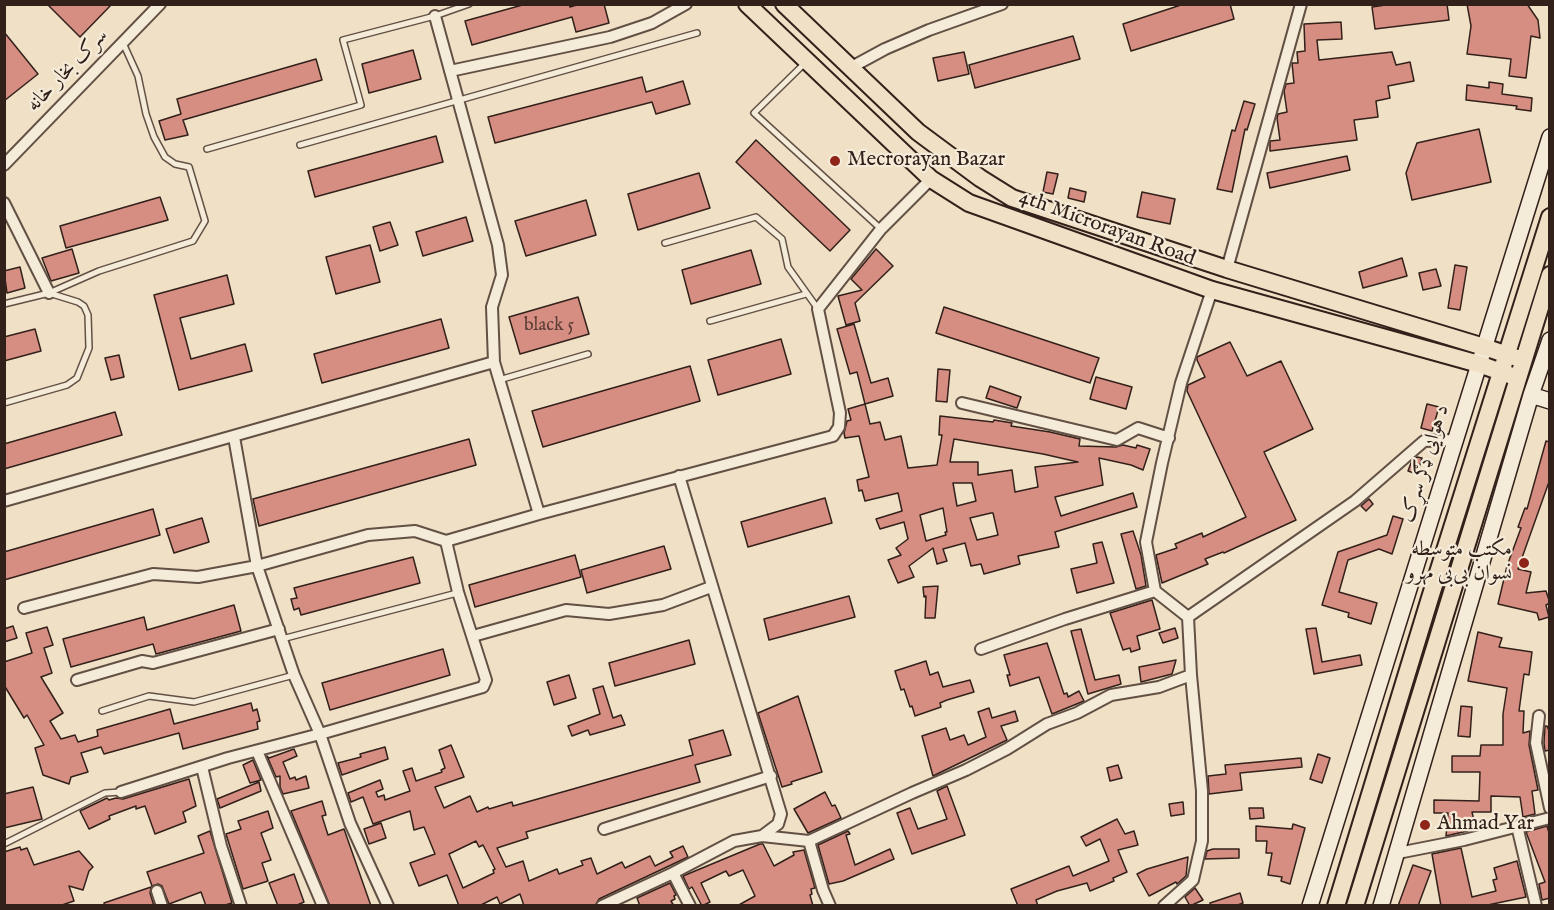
<!DOCTYPE html>
<meta charset="utf-8">
<style>
body{margin:0}
#map{position:relative;width:1554px;height:910px;overflow:hidden;background:#f0e0c5;font-family:"IM FELL English",serif}
canvas{display:block}
.frame{position:absolute;inset:0;border:6px solid #32201a;pointer-events:none}
</style>
<div id="map">
<canvas width="1554" height="910"></canvas>
<div class="frame"></div>
</div>
<script>
const c = document.querySelector('canvas').getContext('2d');
c.lineJoin = 'round';
function fillPath(path, color) { c.fillStyle = color; c.fill(path, 'evenodd'); }
const toPath = rows => new Path2D(rows.map(r => 'M' + r).join(''));
function stroke(path, color, width, dash) { c.strokeStyle = color; c.lineWidth = width; c.lineCap = dash ? 'butt' : 'round'; c.setLineDash(dash || []); c.stroke(path); }
function drawText(font, color, halo, rows, align = 'center') {
  c.font = font + ' "IM FELL English",Amiri,serif'; c.lineWidth = 4.5; c.setLineDash([]); c.textBaseline = 'middle'; c.strokeStyle = halo; c.fillStyle = color; for (const [text, x, y, turn = 0] of rows) {
    c.save(); c.translate(x, y); c.rotate((+turn || 0) * Math.PI / 180); c.textAlign = isNaN(turn) ? turn : align; if (halo) c.strokeText(text, 0, 0); c.fillText(text, 0, 0); c.restore();
  }
}
const building = toPath([
 [47,4,112,4,80,37,47,4],
 [526,4,569,4,570,7,580,4,604,4,609,23,576,32,572,17,472,45,465,21,526,4],
 [1184,4,1230,4,1234,19,1131,51,1123,24,1184,4],
 [1392,4,1447,4,1449,20,1375,29,1372,7,1392,4],
 [1467,4,1527,4,1538,20,1540,38,1531,36,1526,78,1509,76,1511,59,1467,54,1471,26,1467,4],
 [1341,22,1342,39,1317,40,1319,60,1392,52,1396,65,1410,62,1414,81,1388,86,1390,98,1376,101,1378,117,1354,120,1357,140,1270,151,1270,141,1280,140,1277,118,1278,114,1287,112,1284,91,1286,84,1294,83,1292,63,1298,63,1297,52,1305,51,1304,24,1341,22],
 [4,32,38,74,4,101,4,32],
 [1073,36,1080,59,975,88,969,65,1073,36],
 [413,50,421,79,369,93,362,64,413,50],
 [964,52,969,74,938,81,933,58,964,52],
 [316,59,322,80,183,120,188,135,165,140,159,121,181,114,177,99,316,59],
 [642,77,646,92,683,81,690,104,656,114,652,102,495,143,488,117,642,77],
 [1489,82,1503,84,1502,94,1532,98,1531,111,1516,109,1517,106,1466,100,1467,85,1489,88,1489,82],
 [1244,101,1255,104,1247,130,1245,129,1232,192,1217,189,1232,130,1235,131,1244,101],
 [1479,129,1491,182,1412,200,1406,173,1417,143,1479,129],
 [436,136,443,162,315,197,308,171,436,136],
 [756,140,850,230,830,251,736,162,756,140],
 [1347,156,1350,170,1270,188,1267,173,1347,156],
 [1047,172,1058,174,1053,194,1043,192,1047,172],
 [699,173,710,208,638,230,628,194,699,173],
 [1070,188,1086,192,1084,202,1068,198,1070,188],
 [1142,192,1175,199,1170,224,1137,217,1142,192],
 [160,197,168,220,66,248,60,226,160,197],
 [586,200,596,235,526,256,515,221,586,200],
 [466,217,473,241,423,256,416,232,466,217],
 [390,222,398,245,380,251,373,227,390,222],
 [370,245,380,282,336,294,326,257,370,245],
 [72,249,79,273,51,281,42,258,72,249],
 [876,249,893,266,855,303,860,321,846,325,838,296,862,290,851,279,876,249],
 [751,250,761,284,691,304,682,270,751,250],
 [1402,258,1407,276,1363,288,1359,272,1402,258],
 [1455,265,1467,267,1460,310,1448,308,1455,265],
 [20,267,25,288,7,293,4,271,20,267],
 [1436,269,1441,286,1423,290,1419,273,1436,269],
 [227,275,234,304,180,318,191,359,245,344,252,371,179,390,154,295,227,275],
 [578,297,589,334,520,354,509,317,578,297],
 [944,307,1099,358,1090,383,936,333,944,307],
 [441,319,449,348,322,383,314,354,441,319],
 [854,324,871,383,888,378,893,396,865,404,857,372,850,374,837,329,854,324],
 [35,329,41,351,4,361,4,337,35,329],
 [781,339,791,374,718,395,708,360,781,339],
 [1230,342,1247,376,1281,361,1313,429,1264,452,1296,520,1224,553,1223,552,1205,559,1208,564,1162,583,1156,555,1177,548,1175,544,1202,533,1203,537,1246,517,1187,391,1188,385,1205,377,1197,360,1197,357,1230,342],
 [119,355,124,377,111,380,105,358,119,355],
 [690,366,700,401,543,447,532,411,690,366],
 [938,369,950,370,947,402,936,401,938,369],
 [1096,377,1132,387,1126,409,1090,399,1096,377],
 [990,386,1021,397,1017,408,986,398,990,386],
 [865,404,870,424,880,422,885,440,901,436,908,468,937,465,942,435,939,435,940,416,993,422,994,420,1012,423,1011,426,1050,432,1080,439,1079,446,1116,447,1123,445,1136,448,1137,445,1150,449,1143,470,1131,465,1099,458,1103,485,1055,497,1061,516,1133,493,1137,507,1055,532,1059,547,1018,556,1020,564,984,574,981,564,971,566,965,543,943,549,947,561,937,564,933,548,909,566,914,577,898,583,888,560,901,555,896,548,908,539,904,522,880,529,876,519,902,511,898,493,865,501,862,490,859,491,857,480,869,477,859,436,845,438,844,433,847,421,851,420,848,409,865,404],
 [954,439,1043,454,1078,462,1035,467,1038,487,1015,492,1012,470,978,475,978,462,950,462,954,439],
 [953,483,972,483,976,501,957,506,953,483],
 [943,508,947,532,945,532,946,535,926,541,920,515,943,508],
 [991,513,993,513,998,535,977,540,970,518,991,513],
 [1427,404,1439,407,1432,431,1421,428,1427,404],
 [115,412,122,435,4,469,4,444,115,412],
 [469,439,476,465,259,526,253,499,469,439],
 [1546,441,1550,442,1550,479,1518,569,1531,572,1526,593,1546,591,1550,603,1546,605,1549,617,1539,620,1537,613,1498,604,1507,566,1521,528,1518,527,1525,508,1527,509,1546,441],
 [1417,457,1422,458,1417,474,1408,471,1411,463,1417,457],
 [825,498,832,523,748,547,741,522,825,498],
 [1369,499,1373,504,1366,511,1361,506,1369,499],
 [153,509,160,535,4,580,4,552,153,509],
 [1393,516,1403,519,1392,554,1379,549,1348,560,1339,592,1377,603,1371,624,1348,617,1349,613,1322,605,1338,552,1387,535,1393,516],
 [202,518,209,542,174,553,166,529,202,518],
 [1133,531,1141,555,1146,586,1136,589,1121,534,1133,531],
 [1102,542,1114,583,1077,593,1071,569,1097,563,1093,544,1102,542],
 [664,546,671,569,587,593,581,570,664,546],
 [575,555,581,577,475,607,469,585,575,555],
 [413,557,420,583,301,615,299,608,294,610,291,599,297,598,294,588,413,557],
 [938,586,935,618,925,618,926,596,924,597,923,587,938,586],
 [849,596,855,617,769,640,764,619,849,596],
 [1152,600,1160,629,1137,636,1140,649,1131,652,1130,648,1123,650,1110,613,1152,600],
 [234,605,241,631,156,654,153,644,71,667,63,639,144,617,147,630,234,605],
 [13,626,17,638,4,642,4,629,13,626],
 [47,627,53,645,44,648,52,673,41,677,63,713,50,721,61,739,75,735,78,742,98,736,97,730,170,709,174,724,251,703,253,711,257,709,260,721,257,722,258,729,183,749,179,733,104,754,101,747,81,753,88,772,71,777,69,784,43,775,35,748,44,745,27,715,24,718,4,685,4,662,32,653,26,633,47,627],
 [1175,628,1178,638,1163,643,1159,633,1175,628],
 [1316,628,1322,662,1360,655,1362,665,1314,674,1306,629,1316,628],
 [1081,629,1095,680,1119,675,1121,684,1088,694,1071,631,1081,629],
 [1478,632,1502,638,1499,647,1532,652,1529,675,1524,674,1519,711,1524,711,1523,733,1530,731,1529,745,1538,790,1532,791,1535,814,1523,817,1520,797,1491,796,1491,812,1472,812,1476,829,1446,836,1448,813,1434,813,1434,800,1479,801,1480,772,1452,772,1452,756,1480,756,1481,745,1503,745,1503,714,1507,688,1468,681,1478,632],
 [689,640,695,664,615,686,609,663,689,640],
 [1047,643,1064,694,1067,693,1068,697,1079,691,1084,701,1052,714,1039,677,1010,686,1007,675,1010,675,1004,655,1047,643],
 [443,649,450,675,330,710,322,683,443,649],
 [1176,660,1172,674,1141,682,1139,667,1176,660],
 [926,661,930,675,938,672,943,687,970,680,974,692,947,700,940,703,941,707,915,716,912,706,910,707,904,689,901,690,895,671,926,661],
 [569,675,576,698,554,705,547,682,569,675],
 [603,686,613,718,621,715,625,725,590,735,588,730,572,736,568,726,600,714,593,689,603,686],
 [798,696,822,772,791,782,792,784,782,787,758,713,798,696],
 [1461,706,1472,707,1470,737,1458,736,1461,706],
 [989,708,992,718,1015,711,1018,721,1001,726,1007,740,933,776,922,736,946,728,950,740,964,735,968,745,986,737,978,712,989,708],
 [1545,726,1547,726,1550,733,1550,750,1545,751,1544,743,1545,726],
 [723,730,731,755,695,765,700,782,526,832,528,838,497,848,506,867,523,861,529,881,557,869,559,874,583,865,581,861,591,858,597,874,622,862,625,868,650,856,655,866,673,857,670,852,683,846,688,857,599,899,595,906,524,906,520,894,500,904,497,897,479,906,459,906,447,875,419,886,410,863,435,854,424,827,414,830,410,811,373,824,363,797,351,802,348,793,380,780,383,789,376,792,378,797,384,795,385,800,410,791,403,771,412,768,416,781,442,772,441,770,445,768,439,750,451,745,464,777,435,787,444,808,470,796,477,812,488,807,489,809,512,802,513,806,693,755,689,740,723,730],
 [476,841,479,847,483,845,495,869,493,870,494,873,463,888,449,854,476,841],
 [385,747,388,759,342,775,338,763,361,757,360,754,385,747],
 [294,749,297,756,283,762,290,779,295,777,296,780,306,776,309,788,283,794,280,787,280,776,276,777,267,756,269,758,294,749],
 [1318,754,1330,758,1322,783,1310,779,1318,754],
 [1301,758,1302,767,1240,773,1242,790,1209,794,1208,776,1226,774,1225,765,1301,758],
 [253,760,261,780,250,783,243,765,253,760],
 [1118,765,1122,778,1110,781,1107,768,1118,765],
 [189,779,196,806,183,812,186,822,155,834,145,806,136,809,136,806,109,816,110,819,89,829,80,811,107,798,109,800,116,798,123,799,189,779],
 [259,782,261,791,220,808,217,799,259,782],
 [947,786,965,835,912,854,897,813,910,808,918,829,947,819,937,791,947,786],
 [33,787,42,819,4,828,4,794,33,787],
 [825,792,832,806,835,805,841,818,808,833,794,809,825,792],
 [322,801,326,815,322,816,328,835,344,829,371,906,330,906,291,811,322,801],
 [1183,802,1184,814,1171,816,1169,804,1183,802],
 [1249,808,1263,808,1264,818,1250,819,1249,808],
 [268,811,273,828,261,833,271,860,262,863,268,881,243,889,226,834,241,829,238,821,268,811],
 [1117,819,1125,834,1134,831,1138,845,1118,850,1127,872,1113,878,1114,881,1090,891,1087,883,1057,891,1036,900,1038,906,1018,906,1011,889,1069,866,1073,876,1109,861,1100,839,1086,846,1081,837,1117,819],
 [381,823,386,838,369,844,364,829,381,823],
 [1293,824,1305,828,1290,884,1281,881,1282,877,1268,875,1272,853,1266,853,1267,841,1256,841,1256,826,1292,829,1293,824],
 [1547,826,1550,836,1550,898,1542,900,1539,884,1545,882,1526,832,1547,826],
 [210,831,232,903,222,906,206,906,201,892,169,904,162,886,158,884,152,886,147,872,204,853,198,836,210,831],
 [848,831,850,834,846,835,855,865,890,849,894,859,843,881,829,884,818,845,848,831],
 [760,844,763,844,774,866,794,855,793,852,804,850,815,888,811,889,812,894,810,895,813,906,737,906,755,896,743,870,729,876,726,871,701,883,710,902,702,906,692,887,689,889,683,876,760,844],
 [20,847,21,850,27,848,34,865,79,851,93,867,89,871,83,890,69,886,74,901,59,906,4,906,4,852,20,847],
 [1461,848,1472,897,1496,891,1493,880,1497,879,1494,868,1517,861,1526,897,1483,906,1441,906,1432,854,1461,848],
 [1213,849,1239,849,1239,858,1205,859,1207,851,1213,849],
 [1188,857,1186,876,1177,884,1176,882,1149,896,1137,874,1147,869,1188,857],
 [1413,865,1431,871,1418,906,1398,906,1413,865],
 [294,874,304,902,295,906,278,906,269,883,294,874],
 [670,883,676,895,674,896,675,899,671,901,674,906,640,906,637,898,670,883],
 [151,887,150,893,154,906,105,906,104,903,151,887],
 [1195,888,1203,900,1190,906,1185,897,1195,888],
 [1240,893,1243,903,1235,906,1210,906,1210,903,1240,893]
]);
fillPath(building, '#d78e82');
stroke(building, '#32201a', 1.5);
const service = toPath([
 [805,63,754,113,881,229],
 [300,145,697,33],
 [207,149,361,105,343,40,435,16,469,4],
 [665,243,756,217,782,239,788,267,818,309],
 [4,304,49,293,99,271,193,241,205,221,189,167,175,164,165,157,154,137,146,114,138,76,123,43],
 [710,321,806,294],
 [499,380,588,354],
 [4,403,67,385,77,378,89,348,88,315,84,306,78,302,49,293],
 [282,639,457,593],
 [102,711,149,696,194,702,294,675],
 [4,844,105,793,121,792]
]);
const minor = toPath([
 [435,16,498,245,502,275,492,307,494,362,539,514],
 [850,68,885,49,929,30,1002,4],
 [450,71,610,37,652,23,686,4],
 [4,165,160,4],
 [4,203,49,293],
 [1227,269,1301,4],
 [962,403,1117,440,1138,428,1169,438],
 [679,476,781,814,778,824,762,836],
 [4,501,494,362],
 [24,608,153,574,198,577,257,566,368,535,415,531,446,541,539,514,833,436,839,427,840,413,818,309,881,229,931,179],
 [1188,617,1355,501,1424,441,1455,440],
 [473,636,566,610,609,614,663,605,711,587],
 [981,649,1065,619,1155,591],
 [77,680,142,661,153,663,279,629],
 [1539,716,1536,743,1550,808],
 [257,751,323,906],
 [202,767,221,846,241,906],
 [121,792,228,758,320,734,294,675,257,566,234,437],
 [1517,826,1536,906],
 [604,829,771,776],
 [809,841,823,890,830,906],
 [1398,853,1464,840,1550,818],
 [673,873,690,906],
 [157,891,162,906],
 [388,906,350,823,320,734,483,687,486,680,458,592,446,541],
 [602,906,673,873,734,841,762,836,809,841,912,793,966,770,1007,749,1047,724,1077,713,1111,695,1159,687,1191,675],
 [1164,906,1193,880,1202,841,1202,791,1191,675,1188,617,1155,591,1146,542,1162,463,1181,383,1212,290]
]);
const secondary = toPath([
 [1531,395,1550,401],
 [1310,906,1550,137],
 [1381,906,1531,395,1550,340]
]);
const primary = toPath([
 [747,4,931,179,969,203,1212,290,1479,364,1518,378],
 [784,4,918,132,980,178,1012,198,1227,269,1484,347,1523,360],
 [1336,906,1430,598,1550,217],
 [1355,906,1550,275]
]);
stroke(service, '#625045', 8);
stroke(minor, '#625045', 14);
stroke(secondary, '#32201a', 18);
stroke(primary, '#32201a', 20);
stroke(service, '#f5ebd9', 5);
stroke(minor, '#f5ebd9', 10);
stroke(secondary, '#f5ebd9', 15);
stroke(primary, '#f0e0c5', 16);
for (const [x, y, r, color] of [
 [835,161,6,"#8f2418"],
 [1524,563,6,"#8f2418"],
 [1425,825,6,"#8f2418"]
]) { const dot = new Path2D(); dot.arc(x, y, r, 0, 2 * Math.PI); c.fillStyle = color; c.fill(dot); stroke(dot, '#f5ebd9', 2); }
drawText('18px', '#5b3c34', null, [
 ["black 5",549,326]
]);
drawText('21px', '#32201a', '#f5ebd9', [
 ["سرک بخار خانه",68,71,-46],
 ["4th Microrayan Road",1107,229,20],
 ["د هوایی ډګر سړک",1426,464,-73]
]);
drawText('21px', '#32201a', '#f5ebd9', [
 ["Mecrorayan Bazar",847,161],
 ["مکتب متوسطه",1512,551,"right"],
 ["نسوان بی‌بی مهرو",1512,575,"right"],
 ["Ahmad Yar",1437,825]
], 'left');
</script>
